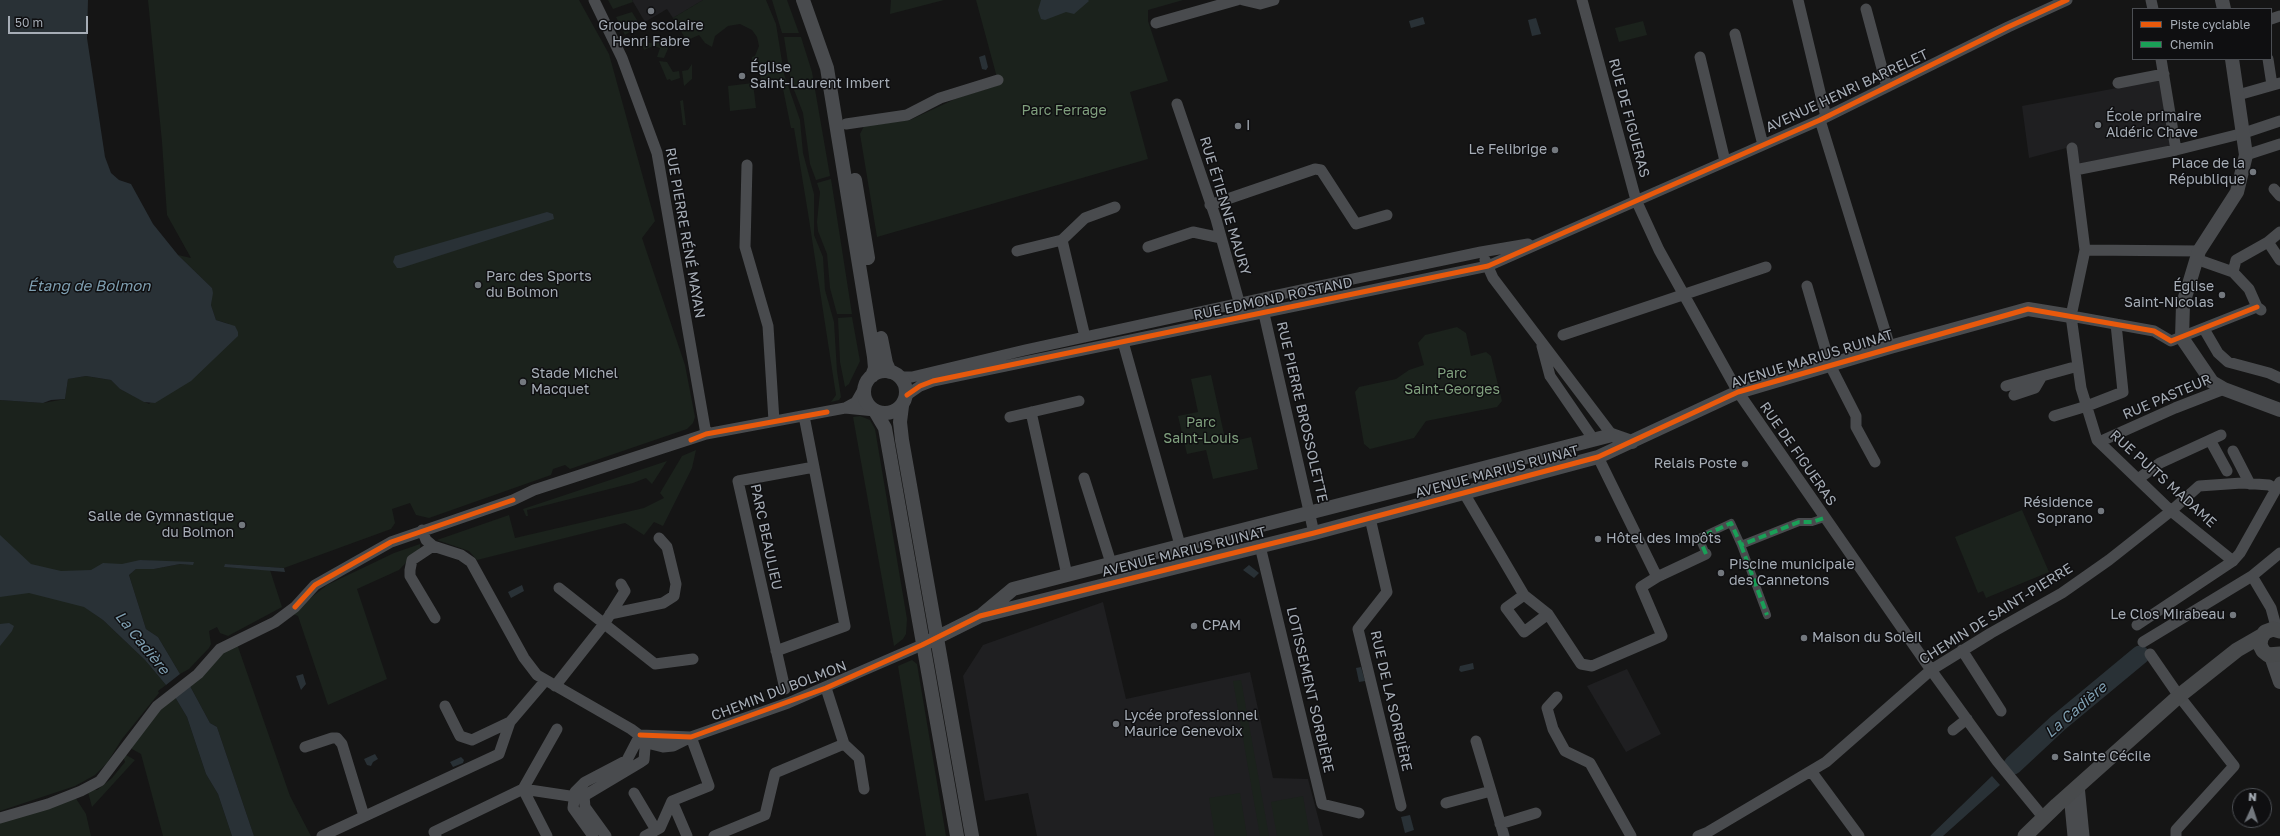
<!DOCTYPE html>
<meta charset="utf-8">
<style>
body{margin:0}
#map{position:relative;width:2280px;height:836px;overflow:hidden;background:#151515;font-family:"Golos Text",sans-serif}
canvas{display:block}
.legend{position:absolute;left:2132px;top:8px;width:140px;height:52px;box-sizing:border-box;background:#0f0f11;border:1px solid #4b4e53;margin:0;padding:5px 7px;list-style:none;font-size:12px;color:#a6adb6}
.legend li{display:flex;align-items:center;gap:8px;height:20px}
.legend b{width:20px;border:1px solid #4b4e53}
.north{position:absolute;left:2232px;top:788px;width:40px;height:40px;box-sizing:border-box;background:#0f0f11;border:1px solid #4b4e53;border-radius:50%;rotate:3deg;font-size:11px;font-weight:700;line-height:16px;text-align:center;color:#a6adb6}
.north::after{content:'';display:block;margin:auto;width:14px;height:18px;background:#73787e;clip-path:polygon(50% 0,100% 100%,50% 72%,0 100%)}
.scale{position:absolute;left:8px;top:16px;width:80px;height:18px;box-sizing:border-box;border:2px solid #a6adb6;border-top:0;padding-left:5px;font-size:12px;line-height:14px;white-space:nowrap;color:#a6adb6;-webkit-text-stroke:3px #0f0f11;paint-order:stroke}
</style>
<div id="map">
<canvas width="2280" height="836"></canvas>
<ul class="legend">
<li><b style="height:5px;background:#e8590c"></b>Piste cyclable</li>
<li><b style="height:5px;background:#1a9f57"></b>Chemin</li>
</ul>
<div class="north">N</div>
<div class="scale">50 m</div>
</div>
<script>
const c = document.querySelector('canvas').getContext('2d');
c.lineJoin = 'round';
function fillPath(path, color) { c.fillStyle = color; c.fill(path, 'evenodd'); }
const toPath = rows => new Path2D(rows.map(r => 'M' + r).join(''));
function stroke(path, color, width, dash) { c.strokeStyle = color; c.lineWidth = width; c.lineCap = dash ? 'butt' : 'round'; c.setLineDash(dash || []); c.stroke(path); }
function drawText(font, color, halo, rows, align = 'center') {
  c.font = font + ' "Golos Text",sans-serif'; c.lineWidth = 3; c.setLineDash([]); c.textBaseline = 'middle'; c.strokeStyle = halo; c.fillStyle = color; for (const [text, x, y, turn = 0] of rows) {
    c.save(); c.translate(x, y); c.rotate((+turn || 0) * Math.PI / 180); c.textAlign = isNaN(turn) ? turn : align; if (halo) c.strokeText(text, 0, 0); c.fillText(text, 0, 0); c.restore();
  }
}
fillPath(toPath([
 [632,0,703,0,673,18,667,9,645,22],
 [2164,79,2175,145,2077,166,2074,146,2029,158,2022,106],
 [1103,602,1126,699,1250,672,1273,778,1308,779,1323,836,1037,836,1028,793,985,801,963,676,983,645],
 [1627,669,1661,734,1626,752,1587,686]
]), '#1f1f21');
fillPath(toPath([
 [148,0,579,0,609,54,655,221,642,238,685,365,695,417,693,423,687,429,570,469,565,465,553,469,551,475,429,518,416,515,410,503,392,509,395,523,391,529,284,568,225,564,225,567,270,570,282,607,228,636,220,633,217,627,209,631,211,644,209,648,189,669,180,674,158,637,146,629,129,575,136,569,154,569,180,564,193,565,140,560,85,607,103,620,145,660,166,685,158,691,159,693,122,739,107,763,95,775,75,786,0,811,0,400,43,403,65,399,68,379,86,376,111,380,120,389,149,404,229,324,216,320,211,305,212,288,178,255,191,258,167,215,162,142],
 [608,0,632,0,633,2,613,9],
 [703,0,766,0,776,24,784,74,800,120,803,153,814,194,814,235,823,257,825,290,834,322,837,371,841,397,839,400,831,402,836,395,808,213,794,128,791,128,781,79,761,82,760,70,753,70,752,57,755,56,759,46,757,37,752,30,740,24,728,26,715,36,712,47,705,43,699,35,690,39,690,48,685,42,670,44,664,58,657,57,660,48,653,46,644,50,643,47,644,39,647,39,649,43,685,38,673,18],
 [772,0,787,0,799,33,782,33],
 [891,0,944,0,890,14],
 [976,0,1183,0,1148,10,1148,21,1168,81,1130,92,1148,159,877,237,860,134,864,126,910,120,955,99,999,85],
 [632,12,640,25,625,35,616,17],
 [1643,21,1647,35,1619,42,1615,28],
 [784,37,801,37,812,72,830,176,816,180,810,164,803,113,791,82],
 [659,61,667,62,673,72,679,71,680,78,671,81,670,79,667,80],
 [692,64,692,79,684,86,682,71,688,70],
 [753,83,756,108,730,111,728,86],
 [683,100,686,125,683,125,680,101],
 [831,179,852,314,837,314,830,288,827,254,818,231,817,222,820,192,817,183],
 [852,317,860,361,849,384,845,387,840,362,838,318],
 [1457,327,1466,333,1471,356,1486,352,1491,356,1502,401,1497,407,1426,421,1414,438,1370,449,1364,444,1355,392,1359,387,1396,379,1409,370,1424,365,1418,343,1425,335],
 [1211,375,1226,443,1251,437,1258,469,1213,479,1206,450,1187,454,1178,416,1198,412,1191,379],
 [860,416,870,420,875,429,907,619,906,634,903,639,894,646,853,417],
 [696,450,692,468,663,526,654,522,644,535,625,523,477,560,469,551,437,540,509,515,515,538,644,508,664,498,660,493,682,456],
 [667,461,652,484,646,478,633,483,527,510,528,516,526,516,523,509],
 [2022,510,2049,572,1986,598,1983,591,1978,593,1955,537],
 [420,544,420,548,399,570,357,589,387,679,328,705,298,616,293,614,299,607,327,585,394,553],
 [237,644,290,796,311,836,254,836,217,727,210,723,190,686,215,657],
 [912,660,917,664,946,836,926,836,898,666],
 [1241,680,1269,836,1260,836,1233,681],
 [175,697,187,717,206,774,218,794,232,836,163,836,141,754,132,749,131,745,159,708],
 [126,755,135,760,92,807,88,792,91,788,97,790,112,778,125,762,123,757],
 [1240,793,1247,836,1215,836,1209,798],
 [1303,796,1310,836,1277,836,1271,802],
 [75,797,86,814,91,836,0,836,0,822]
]), '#1b221c');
fillPath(toPath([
 [0,0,88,0,87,38,105,157,111,173,119,180,131,184,153,224,178,255,212,288,213,293,211,305,216,320,235,326,238,332,238,336,191,381,155,403,144,402,120,389,111,380,86,376,68,379,65,399,51,400,43,403,0,400],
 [1041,0,1088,0,1089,1,1074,14,1066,12,1045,20,1041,19,1038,10],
 [1423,17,1425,24,1411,28,1409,21],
 [1536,18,1541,34,1532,36,1528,20],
 [985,55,988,67,986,70,982,69,979,57],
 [547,212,553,214,554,219,401,268,397,268,393,262,395,256],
 [0,535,31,564,61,571,91,570,103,563,122,564,140,560,194,562,193,565,180,564,154,569,136,569,129,575,146,629,158,637,180,674,166,685,145,660,103,620,84,607,29,593,0,597],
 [225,564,284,568,285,572,224,567],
 [1249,565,1259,573,1254,578,1243,570],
 [522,585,524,591,511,598,508,592],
 [9,623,14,626,12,631,0,646,0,624],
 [1473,663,1474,669,1461,672,1459,670,1460,666],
 [1361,667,1365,681,1359,682,1356,668],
 [303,674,306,684,301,690,296,676],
 [190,686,210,723,217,727,254,836,232,836,218,794,206,774,187,717,175,697],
 [375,754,378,759,373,762,371,766,367,765,364,759],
 [461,757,464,760,463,763,453,767,450,762],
 [1992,776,2000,785,1943,836,1930,836],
 [1410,815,1414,830,1405,833,1401,817]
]), '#293136');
stroke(toPath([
 [2013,765,2058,723,2140,655]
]), '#293136', 19);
stroke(toPath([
 [1741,545,1767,615],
 [1706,554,1699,538,1731,523,1741,545,1799,522,1812,522,1824,518]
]), '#494b4e', 8);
stroke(toPath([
 [594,0,622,58,657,153,706,434],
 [1243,0,1260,4,1274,0],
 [1582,0,1636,200,1659,250,1738,392,1931,670,1997,761,2043,817],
 [1798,0,1826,117],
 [2151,0,2153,9],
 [1866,9,1887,87],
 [2271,19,2280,16],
 [1156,23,1237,0],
 [1735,34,1763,145],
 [1700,57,1725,161],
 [2161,59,2176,150],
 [2268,59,2272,85],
 [2118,83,2164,74],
 [2238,95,2280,83],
 [1177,104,1216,219,1241,309],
 [1820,120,1890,347],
 [846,124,907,115,940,98,998,80],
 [2072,148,2085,250],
 [2246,155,2280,144],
 [747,165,745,247,768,326,774,421],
 [2075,170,2176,150,2244,133,2280,121],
 [2274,189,2280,196],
 [1210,205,1315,169,1321,170,1356,224,1387,215],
 [1062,240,1085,218,1115,207],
 [2268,242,2280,260],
 [1148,247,1193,232,1221,238],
 [1017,251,1062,240,1085,337],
 [2199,251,2085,250,2071,316,2081,388,2097,440,2171,511,2233,561],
 [2196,259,2233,272],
 [1485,260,1493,278,1612,435],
 [1807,286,1830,365,1856,416,1856,427,1875,462],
 [1262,305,1314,533],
 [2261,310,2257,307,2249,289,2233,272,2236,260,2268,242,2280,232],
 [2071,316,2154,331,2171,341,2257,307],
 [2204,329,2218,353,2228,362,2269,373,2280,378],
 [1563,335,1766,267],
 [1123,342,1180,545],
 [1542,346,1550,376,1594,440],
 [900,377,912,377,1025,350,1277,295,1481,252,1528,244],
 [2006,386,2042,376],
 [907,395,920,386,933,381,1488,266,1820,120,2008,27,2067,0],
 [2014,395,2035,388,2042,376,2078,366],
 [845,408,856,402,864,388],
 [1031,412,1067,575],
 [2054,416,2087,406,2123,392,2116,324],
 [1010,417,1079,401],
 [2210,440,2227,471],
 [2099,442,2175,408,2224,389],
 [2233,451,2250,484],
 [1084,478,1111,563],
 [2138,479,2160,463,2221,435],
 [1464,493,1524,595,1548,614,1581,664,1592,666,1662,636,1641,587,1657,577,1598,457],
 [1370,518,1387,592,1358,629,1401,806],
 [422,530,426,540,433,546,461,555,471,562,524,658,537,675,631,729,651,744,663,747,673,746,691,737],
 [433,546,412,560,410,570,410,576,435,618],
 [1260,546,1322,804,1359,813],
 [2252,576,2271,608,2277,630],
 [1657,577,1706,554],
 [559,588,655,664,693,659],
 [1524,595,1506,608,1524,632,1548,614],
 [610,614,663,603,674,596,676,584,669,555,667,547,659,538],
 [2137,625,2233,561,2240,553,2280,482],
 [2143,642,2252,576,2280,553],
 [1962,650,2001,711],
 [776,651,845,626,804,416],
 [2150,654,2179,696,2234,766,2176,830,2176,836],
 [555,686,604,624,625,591,621,584],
 [785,689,738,481,814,467],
 [1557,697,1547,708,1553,729,1565,751,1590,763,1631,836],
 [445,706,460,736,472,740,510,722],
 [1953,730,1967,719],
 [640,735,691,737,788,703,922,645],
 [1476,741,1491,791],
 [844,744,859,758,864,789],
 [305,747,332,738,337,738,342,744,364,816],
 [1811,771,1859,836],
 [2079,785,2084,836],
 [634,793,656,830],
 [2069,794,2073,836],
 [672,801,687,836],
 [1446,803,1491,791,1504,836],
 [0,818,48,804,81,791,100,781,157,706,198,674,220,649,275,622,295,607,315,585,391,542,513,500,534,490,706,434,845,408,875,411],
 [1500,824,1536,813],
 [322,836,499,754,510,722,545,681],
 [436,836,434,832,523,789,583,798],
 [547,836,523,789,557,729],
 [593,836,573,808,575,792,585,782,627,760,640,735],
 [606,836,585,807,584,796,641,762,644,760,645,748,640,736],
 [645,836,660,828,672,801,709,786,691,737],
 [714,836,765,815,775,773,844,744,826,688],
 [1698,836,1708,832,1826,762,1931,670,1991,633,2062,593,2109,560,2171,511,2199,486,2242,483,2269,485,2276,489]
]), '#494b4e', 11);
stroke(toPath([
 [803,0,827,68,874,357,875,368,872,376],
 [2222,0,2224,9],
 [2232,59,2246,155,2237,192,2199,251,2183,304,2182,338,2212,382,2224,389,2280,410],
 [855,180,868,258],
 [881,338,886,363,890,372],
 '864 392a21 21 0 1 1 42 0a21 21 0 1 1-42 0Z',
 [902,406,900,422,902,440,972,836],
 [875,411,885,428,957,836],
 [983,614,1013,589,1067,575,1612,435,1632,442],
 [922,645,980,616,1314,533,1598,457,1738,392,1890,347,2028,309,2071,316],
 [2271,656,2280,682]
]), '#494b4e', 14);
stroke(toPath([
 [2280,631,2273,629,2265,632,2261,638,2260,645,2263,651,2268,655,2280,654],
 [2025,836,2057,805,2179,696,2237,650,2263,635]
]), '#484a4c', 15);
stroke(toPath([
 [1741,545,1767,615],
 [1706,554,1699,538,1731,523,1741,545,1799,522,1812,522,1824,518]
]), '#1a9f57', 4, [8, 4]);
stroke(toPath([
 [907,395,920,386,933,381,1488,266,1820,120,2008,27,2067,0],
 [691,440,706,434,827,412],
 [295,607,315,585,391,542,513,500],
 [640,735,691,737,826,688,922,645,980,616,1314,533,1598,457,1738,392,2028,309,2154,331,2171,341,2257,307]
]), '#e8590c', 5);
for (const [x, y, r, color] of [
 [651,11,4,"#73787e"],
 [742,76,4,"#73787e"],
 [2098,125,4,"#73787e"],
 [1238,126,4,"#73787e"],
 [1555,150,4,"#73787e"],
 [2253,172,4,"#73787e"],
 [478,285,4,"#73787e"],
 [2222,295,4,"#73787e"],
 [523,382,4,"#73787e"],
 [1745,464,4,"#73787e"],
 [2101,511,4,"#73787e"],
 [242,525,4,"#73787e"],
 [1598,539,4,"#73787e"],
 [1721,573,4,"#73787e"],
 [2233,615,4,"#73787e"],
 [1194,626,4,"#73787e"],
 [1804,638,4,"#73787e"],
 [1116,724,4,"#73787e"],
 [2055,757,4,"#73787e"]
]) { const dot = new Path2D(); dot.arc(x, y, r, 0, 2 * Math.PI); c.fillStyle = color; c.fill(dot); stroke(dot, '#0f0f11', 1.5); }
drawText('14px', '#a6adb6', '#0f0f11', [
 ["Groupe scolaire",651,26,"center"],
 ["Henri Fabre",651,42,"center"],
 ["Église",750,68],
 ["Saint-Laurent Imbert",750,84],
 ["École primaire",2106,117],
 ["Aldéric Chave",2106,133],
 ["I",1246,126],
 ["Le Felibrige",1547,150,"right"],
 ["Place de la",2245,164,"right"],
 ["République",2245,180,"right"],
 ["Parc des Sports",486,277],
 ["du Bolmon",486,293],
 ["Église",2214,287,"right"],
 ["Saint-Nicolas",2214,303,"right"],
 ["Stade Michel",531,374],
 ["Macquet",531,390],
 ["Relais Poste",1737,464,"right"],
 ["Résidence",2093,503,"right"],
 ["Soprano",2093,519,"right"],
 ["Salle de Gymnastique",234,517,"right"],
 ["du Bolmon",234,533,"right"],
 ["Hôtel des Impôts",1606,539],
 ["Piscine municipale",1729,565],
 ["des Cannetons",1729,581],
 ["Le Clos Mirabeau",2225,615,"right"],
 ["CPAM",1202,626],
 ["Maison du Soleil",1812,638],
 ["Lycée professionnel",1124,716],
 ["Maurice Genevoix",1124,732],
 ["Sainte Cécile",2063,757]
], 'left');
drawText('14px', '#a6adb6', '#0f0f11', [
 ["AVENUE HENRI BARRELET",1847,91,-25],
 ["RUE DE FIGUERAS",1629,118,75],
 ["RUE ÉTIENNE MAURY",1225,206,73],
 ["RUE PIERRE RÉNÉ MAYAN",685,233,80],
 ["RUE EDMOND ROSTAND",1273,299,-12],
 ["AVENUE MARIUS RUINAT",1812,359,-17],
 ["RUE PASTEUR",2167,397,-23],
 ["RUE PIERRE BROSSOLETTE",1302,412,77],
 ["RUE DE FIGUERAS",1798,454,55],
 ["AVENUE MARIUS RUINAT",1497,472,-15],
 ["RUE PUITS MADAME",2163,479,42],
 ["PARC BEAULIEU",766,537,78],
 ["AVENUE MARIUS RUINAT",1184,552,-14],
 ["CHEMIN DE SAINT-PIERRE",1996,614,-32],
 ["LOTISSEMENT SORBIÈRE",1310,690,77],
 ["CHEMIN DU BOLMON",779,691,-21],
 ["RUE DE LA SORBIÈRE",1391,701,77]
]);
drawText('14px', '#80a07e', '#0f0f11', [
 ["Parc Ferrage",1064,111],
 ["Parc",1452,374],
 ["Saint-Georges",1452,390],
 ["Parc",1201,423],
 ["Saint-Louis",1201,439]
]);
drawText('italic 15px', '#7e9eb0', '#0f0f11', [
 ["Étang de Bolmon",89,286],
 ["La Cadière",142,643,51],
 ["La Cadière",2076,710,-41]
]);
</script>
